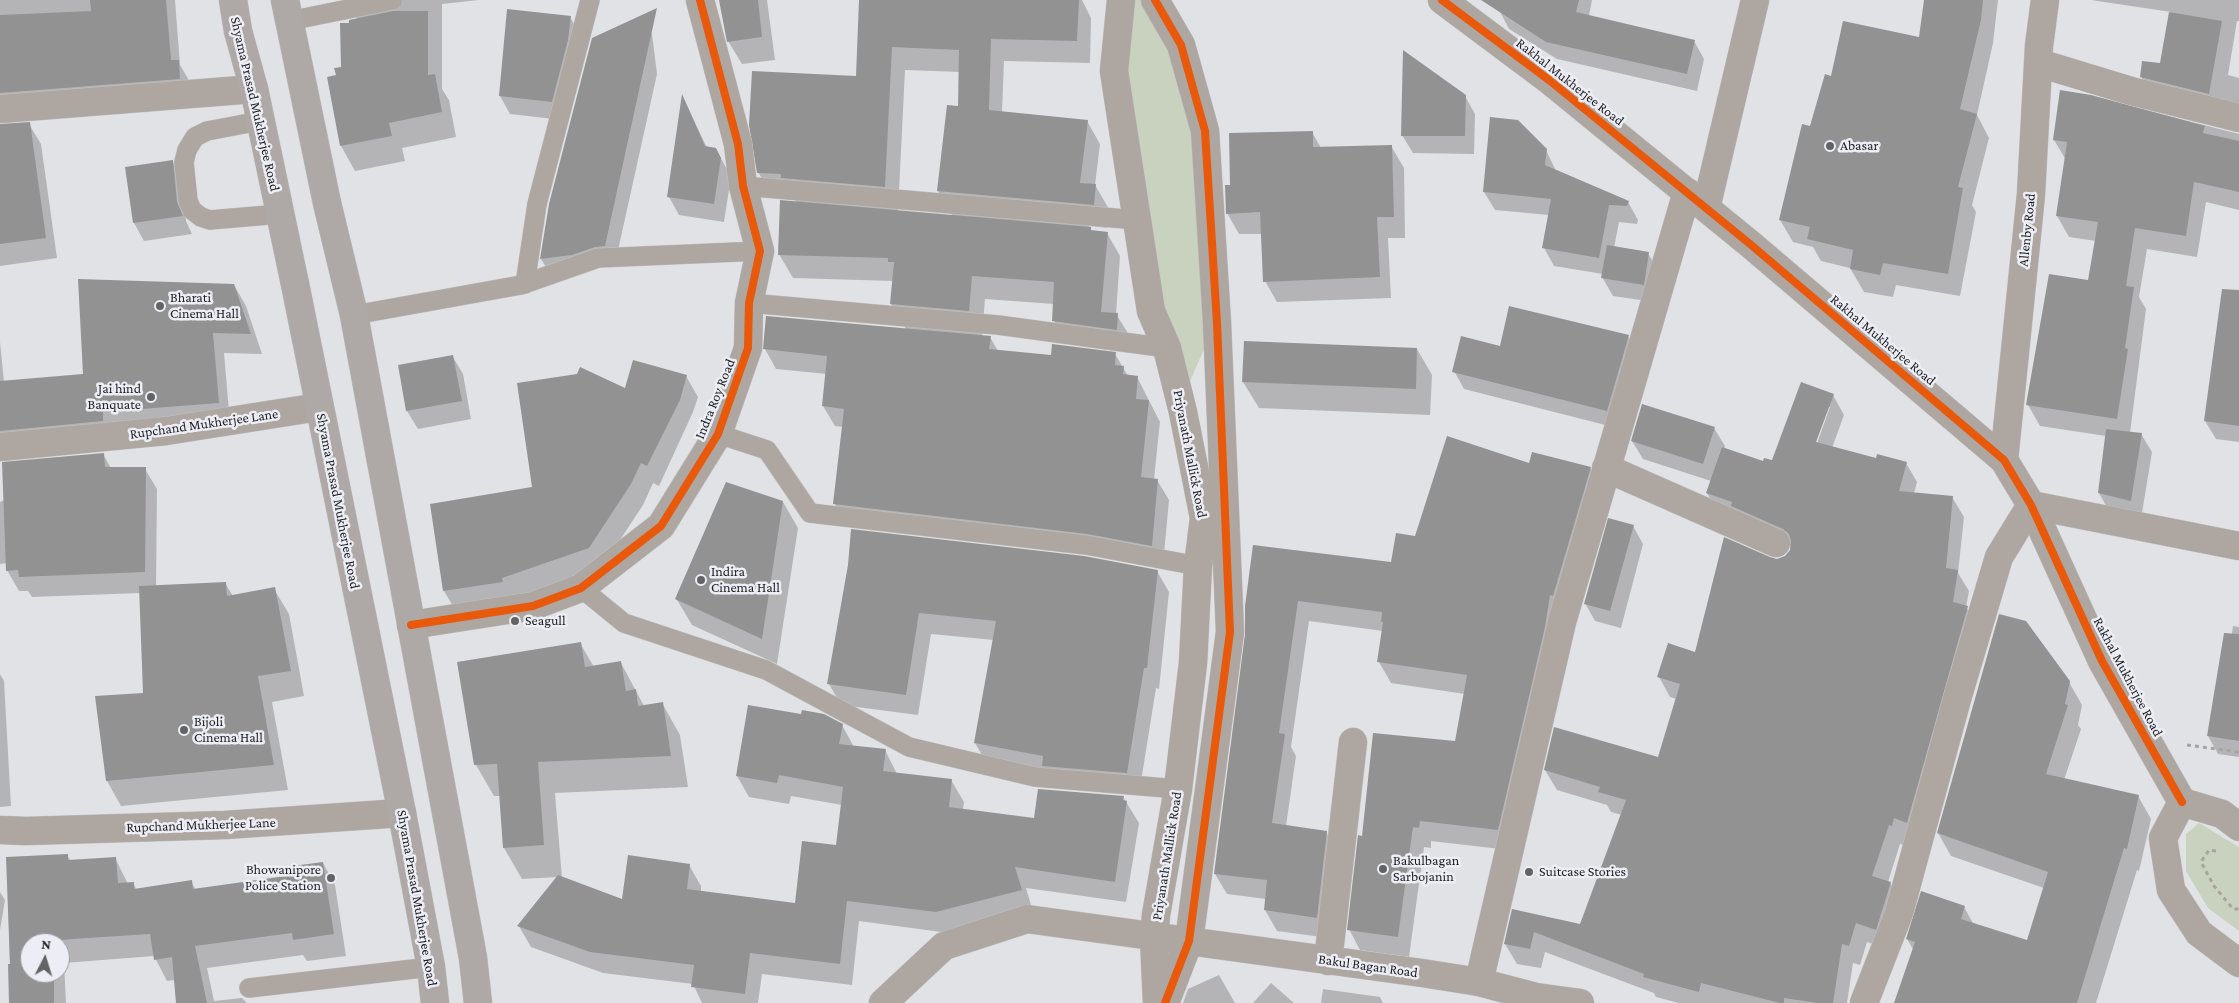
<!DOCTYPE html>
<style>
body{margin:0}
#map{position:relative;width:2239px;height:1003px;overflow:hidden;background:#e1e2e5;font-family:"Crimson Pro",serif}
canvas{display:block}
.north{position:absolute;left:20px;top:933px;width:50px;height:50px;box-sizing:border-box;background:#edeef5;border:1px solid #9a9ba0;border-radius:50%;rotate:5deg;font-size:14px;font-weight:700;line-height:20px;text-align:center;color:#1d1e20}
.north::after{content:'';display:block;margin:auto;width:18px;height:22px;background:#626365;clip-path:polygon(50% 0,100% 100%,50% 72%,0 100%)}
</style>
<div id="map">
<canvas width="2239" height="1003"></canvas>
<div class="north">N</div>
</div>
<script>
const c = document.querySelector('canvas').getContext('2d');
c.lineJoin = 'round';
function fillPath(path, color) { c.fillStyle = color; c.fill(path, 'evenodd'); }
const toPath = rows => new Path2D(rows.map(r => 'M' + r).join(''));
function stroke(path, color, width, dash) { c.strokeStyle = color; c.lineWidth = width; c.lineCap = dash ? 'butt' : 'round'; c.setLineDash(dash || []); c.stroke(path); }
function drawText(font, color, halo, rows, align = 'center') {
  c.font = font + ' "Crimson Pro",serif'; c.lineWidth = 5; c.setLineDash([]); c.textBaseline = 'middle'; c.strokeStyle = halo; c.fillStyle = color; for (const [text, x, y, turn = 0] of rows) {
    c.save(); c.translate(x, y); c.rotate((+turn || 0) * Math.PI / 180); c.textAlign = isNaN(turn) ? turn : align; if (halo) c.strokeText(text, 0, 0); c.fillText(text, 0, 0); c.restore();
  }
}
fillPath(toPath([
 [1130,0,1142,0,1179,46,1203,132,1215,324,1190,381,1156,303,1124,70],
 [2199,823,2239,847,2239,931,2208,908,2186,871,2186,834]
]), '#c8d2be');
fillPath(toPath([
 [0,0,175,0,180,65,190,82,0,120],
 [346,0,479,0,442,4,442,89,449,100,456,137,402,148,405,161,355,171,341,146,337,76,342,68,342,24,358,21],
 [720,0,767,0,775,60,742,64,728,41],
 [860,0,1082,0,1091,18,1090,63,1004,61,1002,112,1087,121,1100,144,1095,185,1109,209,1107,228,1089,226,1092,232,1107,233,1120,256,1116,314,1131,338,1130,353,1067,344,1054,321,1054,304,985,299,982,336,990,337,998,351,1052,357,1115,354,1128,376,1137,377,1160,422,1154,479,1157,480,1169,500,1163,565,1100,554,846,524,835,504,843,427,835,426,823,406,827,374,776,369,765,349,906,329,891,304,893,281,793,278,779,254,797,203,793,197,772,196,758,172,857,77],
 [905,70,960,72,959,108,948,106,938,191,953,217,898,212],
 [1488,0,1592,0,1589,16,1694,41,1704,59,1697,91,1557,59,1509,29,1499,10],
 [1925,0,1998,0,1993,43,1977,115,1989,138,1972,205,1976,212,1960,296,1896,285,1893,297,1864,292,1850,268,1821,261,1813,247,1793,242,1780,220,1811,128,1832,78,1920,39],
 [2091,0,2239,0,2239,21,2237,21,2228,75,2239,78,2239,120,2153,98,2141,77,2161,65,2171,12],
 [508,11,570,17,580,35,562,120,510,114,500,96],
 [642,16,652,34,657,74,615,264,552,277,541,259,550,204],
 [1465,96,1475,114,1474,154,1413,153,1402,135],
 [2091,96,2239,134,2239,210,2206,202,2197,257,2147,249,2139,297,2146,309,2130,433,2141,434,2152,452,2141,519,2109,511,2099,493,2106,436,2040,426,2028,405,2089,281,2096,241,2069,237,2057,216,2066,160,2054,140],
 [683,97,707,148,716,149,731,177,724,222,679,215,669,197],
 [0,124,29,124,41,144,57,258,0,266],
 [1312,132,1321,148,1391,146,1404,168,1405,238,1388,238,1391,298,1277,302,1265,281,1263,234,1239,234,1227,213],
 [1546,150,1556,171,1628,202,1638,220,1637,224,1619,222,1614,248,1648,253,1658,271,1654,302,1613,296,1602,277,1603,274,1554,266,1544,248,1549,215,1495,210,1484,192],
 [172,161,183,179,186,221,192,234,144,241,134,223],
 [234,285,246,306,262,354,224,353,230,423,0,453,0,342,4,382,84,375],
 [2239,320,2239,442,2216,439,2205,421],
 [1628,337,1639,355,1617,428,1464,389,1454,371,1501,347],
 [1417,349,1432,375,1430,415,1259,408,1243,382],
 [453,357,463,374,471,419,418,429,407,411],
 [686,376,698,397,693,412,659,486,653,483,643,505,601,569,513,599,456,611,444,591,534,488,626,390],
 [1833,395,1844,415,1832,448,1876,459,1906,463,1917,482,1914,493,1952,497,1964,517,1958,573,1969,591,1966,607,1979,627,1905,838,1903,845,1900,844,1888,882,1890,883,1902,903,1887,949,1867,942,1860,965,1853,963,1847,1003,1679,1003,1656,997,1654,993,1545,952,1541,968,1517,964,1505,944,1513,911,1580,925,1622,815,1611,812,1607,805,1557,790,1545,770,1659,758,1677,699,1670,697,1659,677,1696,654,1770,559,1777,560,1786,557,1792,547,1718,513,1707,493,1711,481,1643,459,1632,441,1714,428,1725,446,1724,449,1764,463,1773,462],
 [1828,407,1830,407,1815,449,1813,448],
 [103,454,111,468,145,469,157,489,156,587,225,583,233,596,274,589,289,614,304,696,272,702,288,790,121,806,107,781,97,697,145,694,140,593,32,597,28,591,19,591,7,570,7,563,0,564,0,502],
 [1530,464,1590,468,1602,488,1509,850,1431,841,1431,848,1424,847,1409,957,1360,950,1349,929,1363,837,1456,742,1465,694,1391,683,1379,662,1383,631,1309,621,1291,747,1296,756,1286,826,1326,832,1338,853,1329,938,1277,931,1265,910,1266,899,1227,894,1215,874,1247,634,1246,607,1392,563,1416,538],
 [783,502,798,528,777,664,692,625,676,598],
 [1633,526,1643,544,1621,628,1595,621,1585,603],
 [849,565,1157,571,1169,592,1159,689,1156,688,1139,794,987,764,975,743,994,640,931,634,918,715,841,705,829,684],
 [2233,626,2239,627,2239,757,2218,754,2208,736,2227,669],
 [580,643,594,667,621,663,644,706,662,703,680,735,688,787,555,793,562,878,623,900,689,865,701,886,701,892,796,904,837,846,842,805,791,796,789,804,749,797,737,776,842,725,854,747,885,750,897,774,951,780,964,802,963,810,1035,819,1123,797,1139,823,1126,902,1026,888,1033,912,949,933,859,921,852,985,762,974,758,1003,702,1003,693,984,603,973,531,947,519,926,558,877,522,879,504,848,500,796,494,796,476,765],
 [0,674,4,681,11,806,0,807],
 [2069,682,2082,705,2078,725,2081,729,2064,780,2138,796,2151,819,2139,871,2137,870,2096,1003,1895,1003,1914,951,1907,939,1964,907,1974,925,2028,942,2044,888,1951,856,1938,833],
 [67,855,71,861,115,858,128,884,133,883,137,890,191,882,196,890,288,877,323,863,335,885,346,956,307,961,303,955,207,968,214,1001,242,998,247,1003,178,1003,175,980,167,981,154,956,64,963,66,1003,11,1003,7,858],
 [30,943,60,943,60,973,30,973],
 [0,892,5,900,0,930],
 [1219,975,1235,1003,1183,1003,1188,989],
 [1271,983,1294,1003,1253,1003],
 [1323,989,1380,997,1383,1003,1321,1003]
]), '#0003');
fillPath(toPath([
 [90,0,166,0,171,60,179,60,180,79,0,93,0,15,91,11],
 [719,0,758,0,762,37,727,42],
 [859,0,1079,0,1077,41,991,39,989,110,1088,120,1080,183,1096,184,1094,205,937,191,947,105,958,106,959,50,892,47,885,187,781,178,781,174,757,173,749,125,752,71,856,76],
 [1481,0,1579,0,1576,12,1695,40,1687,74,1546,42],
 [1924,0,1983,0,1981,20,1960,109,1977,114,1958,187,1963,188,1948,274,1883,263,1880,275,1850,269,1853,250,1807,239,1810,227,1779,220,1802,124,1810,126,1825,74,1831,76,1843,21,1919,37],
 [657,8,605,246,595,247,572,255,540,259,549,204,592,38],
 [507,9,571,16,568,40,552,102,499,96],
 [393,11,428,11,428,75,435,74,442,112,389,123,392,136,340,146,327,77,336,75,334,68,341,67,340,23,349,23,349,20],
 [2169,12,2222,21,2209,94,2140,77,2142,61,2160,63],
 [1403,50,1466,95,1465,136,1401,136],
 [2060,90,2091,95,2205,126,2203,133,2239,141,2239,192,2194,182,2186,236,2135,228,2126,286,2134,287,2125,348,2128,349,2117,419,2026,405,2049,274,2088,280,2098,222,2056,216,2067,142,2053,140],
 [682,94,705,146,716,148,721,158,714,204,667,197],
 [1490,117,1518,120,1547,149,1545,165,1629,201,1627,206,1609,205,1599,258,1542,248,1551,199,1483,192],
 [30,122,46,238,0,244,0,124],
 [1313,131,1313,147,1392,145,1394,217,1377,217,1380,277,1263,282,1260,212,1226,214,1225,185,1230,185,1229,133],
 [173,160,177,202,183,216,133,223,125,167],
 [780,200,1091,227,1091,230,1108,232,1101,312,1118,313,1117,330,1052,321,1054,282,972,276,969,311,890,304,894,262,888,262,888,258,778,255],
 [1607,245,1649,252,1644,285,1601,278],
 [78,279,234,284,251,334,213,333,219,403,103,412,103,421,0,431,0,381,83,374],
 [2222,289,2239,290,2239,426,2204,421],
 [1509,306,1629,335,1607,411,1452,372,1461,336,1500,346],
 [766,316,991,336,989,349,1051,355,1052,344,1116,352,1115,365,1124,366,1123,374,1138,376,1136,399,1149,400,1141,477,1158,479,1152,546,1087,534,833,504,844,409,822,406,827,356,763,349],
 [1244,341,1417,348,1416,389,1242,382],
 [453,355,462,401,406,411,398,365],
 [633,360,687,375,680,400,647,466,641,463,631,484,589,548,502,578,503,582,443,591,430,504,532,487,517,383,577,374,580,367,625,388],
 [1801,382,1834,394,1816,442,1876,458,1877,454,1907,462,1899,491,1953,496,1946,568,1958,570,1953,602,1968,606,1907,823,1894,818,1892,826,1889,825,1872,876,1891,882,1876,930,1856,923,1849,946,1842,944,1833,1003,1818,1003,1784,998,1784,1003,1780,1003,1701,983,1699,992,1643,977,1644,974,1534,932,1530,949,1504,944,1512,909,1580,924,1626,800,1598,792,1600,787,1544,770,1554,727,1658,757,1680,684,1657,677,1668,643,1695,652,1724,537,1770,557,1777,559,1785,556,1790,550,1791,541,1789,534,1783,529,1731,506,1732,502,1706,493,1722,447,1763,461,1764,458,1772,460],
 [1642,404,1715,427,1703,464,1631,441],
 [2106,429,2142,433,2131,501,2098,493],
 [1447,436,1529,463,1532,452,1591,467,1553,596,1550,595,1545,627,1498,830,1420,821,1419,828,1413,827,1398,937,1347,930,1358,835,1362,836,1373,733,1455,741,1467,675,1377,662,1383,622,1381,622,1382,612,1298,601,1279,733,1285,734,1272,823,1327,831,1317,918,1264,910,1267,880,1214,874,1245,634,1245,606,1253,545,1391,562,1396,533,1415,536],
 [104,453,105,467,146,467,145,572,19,577,18,570,6,571,2,462],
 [726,482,783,501,762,639,675,599],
 [1608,518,1634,525,1610,611,1584,604],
 [851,529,1084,556,1158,570,1147,668,1144,668,1127,773,1042,766,1043,756,974,743,996,621,919,613,906,695,827,684,848,565],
 [226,582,227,596,275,587,291,671,258,676,274,765,106,781,95,696,143,693,139,586],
 [1999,614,2026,621,2070,681,2065,704,2068,705,2046,774,2139,795,2127,849,2124,848,2077,1003,1894,1003,1915,942,1906,939,1921,891,1965,906,1961,919,2027,940,2048,872,1937,833],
 [2224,633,2239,634,2239,741,2207,736],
 [581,642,585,667,621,661,626,691,636,689,638,706,663,702,671,756,538,762,544,845,503,848,497,764,474,765,457,662],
 [748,705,801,714,802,710,824,714,843,724,839,744,886,749,883,771,952,779,949,807,1034,818,1038,789,1124,796,1123,800,1127,801,1115,882,1015,867,1022,890,936,912,847,901,840,964,750,953,745,994,691,987,694,965,590,952,517,926,558,875,622,899,628,855,690,864,687,889,795,903,802,841,836,845,843,787,779,775,777,783,736,776],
 [68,854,68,860,116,857,118,883,134,882,134,889,192,880,193,889,286,876,285,867,323,862,334,934,293,940,292,933,195,946,207,1003,176,1003,172,957,154,960,150,934,72,939,53,941,53,943,30,943,30,973,54,973,54,1003,9,1003,8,964,10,964,6,857]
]), '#929292');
const service = toPath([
 [289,21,393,0],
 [260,121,207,131,195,137,187,150,184,162,188,201,192,210,201,217,210,220,280,214],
 [743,186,1137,220],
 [525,284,537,204,590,0],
 [749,303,998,325,1167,348],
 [354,315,521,285,598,258,760,251],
 [718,434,767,450,810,513,1086,545,1198,566],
 [581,588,624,623,766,670,909,747,1035,777,1178,789],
 [249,988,431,967]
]);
const minor = toPath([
 [1121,0,1114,71,1151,311,1167,348,1183,412,1204,518,1198,566,1193,663,1178,789,1156,915,1154,938,1157,1003],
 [1155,0,1181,45,1205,131,1217,323,1230,632,1189,941,1165,1003],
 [1442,0,1549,80,1750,244,2004,460,2031,505,2102,661,2182,802],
 [2039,63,2131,91,2239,118],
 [0,109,254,89],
 [1706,208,1755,0],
 [0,447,166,431,319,407],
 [2004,460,2031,194,2039,46,2045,0],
 [1606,468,1776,543],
 [411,625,533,606,581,588,661,526,718,434,748,348,749,303,760,251,743,186,738,144,700,0],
 [2182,802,2163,838,2171,890,2199,933,2239,963],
 [2182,802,2222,814,2239,827],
 [0,830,26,831,225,825,402,813],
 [1328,961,1353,742],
 [1479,982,1562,622,1687,192],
 [883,1003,944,946,1027,919,1422,973,1479,982,1536,997,1580,1003],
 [1864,1003,1899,913,1957,699,1999,557,2031,505,2239,546]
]);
const primary = toPath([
 [233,0,238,31,254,89,296,289,402,813,431,967,435,1003],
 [285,0,327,203,354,315,473,958,478,1003]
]);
stroke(service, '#bfbfc1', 20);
stroke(minor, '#bfbfc1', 29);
stroke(primary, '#bfbfc1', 29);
stroke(toPath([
 [2187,745,2239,752],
 [2216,851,2209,850,2201,862,2214,886,2233,909,2239,909]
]), '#a7a3a0', 3, [4, 4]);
stroke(service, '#ada6a1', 19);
stroke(minor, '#ada6a1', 28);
stroke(primary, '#aea9a6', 28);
stroke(toPath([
 [1155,0,1181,45,1205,131,1217,323,1230,632,1189,941,1165,1003],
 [1442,0,1549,80,1750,244,2004,460,2031,505,2102,661,2182,802],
 [411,625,533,606,581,588,661,526,718,434,748,348,749,303,760,251,743,186,738,144,700,0]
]), '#e8590c', 8);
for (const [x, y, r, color] of [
 [1830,146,5,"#626365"],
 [160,306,5,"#626365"],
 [151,397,5,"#626365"],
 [701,580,5,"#626365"],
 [515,621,5,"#626365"],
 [184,730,5,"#626365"],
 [1383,869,5,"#626365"],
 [1529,872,5,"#626365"],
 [331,878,5,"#626365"]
]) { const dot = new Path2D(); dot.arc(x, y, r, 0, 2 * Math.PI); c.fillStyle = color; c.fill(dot); stroke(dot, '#edeef5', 2); }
drawText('14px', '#1d1e20', '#edeef5', [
 ["Rakhal Mukherjee Road",1570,82,38],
 ["Shyama Prasad Mukherjee Road",255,104,77],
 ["Allenby Road",2027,230,-84],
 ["Rakhal Mukherjee Road",1883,340,40],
 ["Indra Roy Road",715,399,-68],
 ["Rupchand Mukherjee Lane",204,424,-8],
 ["Priyanath Mallick Road",1190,454,79],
 ["Shyama Prasad Mukherjee Road",338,501,79],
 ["Rakhal Mukherjee Road",2128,677,62],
 ["Rupchand Mukherjee Lane",201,825,-2],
 ["Priyanath Mallick Road",1167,856,-81],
 ["Shyama Prasad Mukherjee Road",417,898,80],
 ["Bakul Bagan Road",1368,966,8]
]);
drawText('14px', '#1d1e20', '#edeef5', [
 ["Abasar",1840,146],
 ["Bharati",170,298],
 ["Cinema Hall",170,314],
 ["Jai hind",141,389,"right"],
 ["Banquate",141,405,"right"],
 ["Indira",711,572],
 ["Cinema Hall",711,588],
 ["Seagull",525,621],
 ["Bijoli",194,722],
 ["Cinema Hall",194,738],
 ["Bakulbagan",1393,861],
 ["Sarbojanin",1393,877],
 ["Bhowanipore",321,870,"right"],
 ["Police Station",321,886,"right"],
 ["Suitcase Stories",1539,872]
], 'left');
</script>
